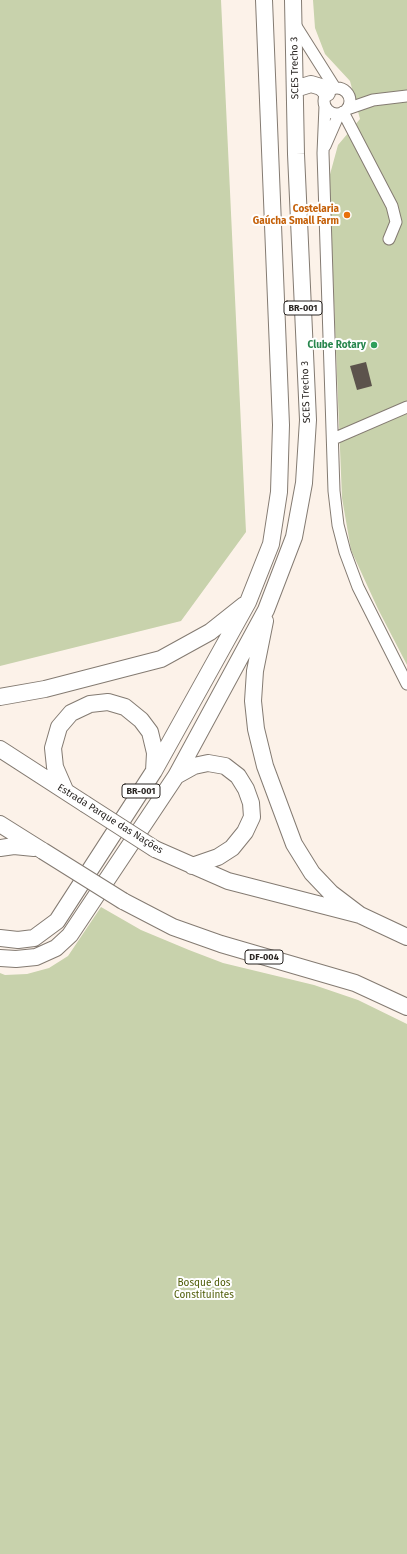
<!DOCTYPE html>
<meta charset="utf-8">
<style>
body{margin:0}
canvas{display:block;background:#fcf2e9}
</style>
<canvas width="407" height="1554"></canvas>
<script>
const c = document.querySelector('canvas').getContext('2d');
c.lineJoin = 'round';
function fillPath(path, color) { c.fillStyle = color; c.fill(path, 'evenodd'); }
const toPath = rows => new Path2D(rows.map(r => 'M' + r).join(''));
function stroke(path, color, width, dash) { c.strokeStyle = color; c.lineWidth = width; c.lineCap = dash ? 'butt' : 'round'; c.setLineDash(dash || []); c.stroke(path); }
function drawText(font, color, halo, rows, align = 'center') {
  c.font = font + ' "Fira Sans",sans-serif'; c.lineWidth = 4; c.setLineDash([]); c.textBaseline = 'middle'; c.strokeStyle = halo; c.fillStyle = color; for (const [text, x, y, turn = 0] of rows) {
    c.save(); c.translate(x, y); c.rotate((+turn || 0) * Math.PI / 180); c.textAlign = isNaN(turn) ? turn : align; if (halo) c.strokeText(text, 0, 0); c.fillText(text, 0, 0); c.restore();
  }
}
fillPath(toPath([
 [0,0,221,0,246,532,181,621,0,666],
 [313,0,407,0,407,665,378,609,351,550,342,498,329,178,338,145,360,119,350,81,325,54,315,28],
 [101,907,141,930,189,950,223,963,314,985,358,1000,407,1024,407,1554,0,1554,0,973,5,975,27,974,49,968,68,956]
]), '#c8d2ac');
fillPath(toPath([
 [366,362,372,386,357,390,350,366]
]), '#5c534c');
const minor = toPath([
 [294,23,335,88],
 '324 101a13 13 0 1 1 26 0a13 13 0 1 1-26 0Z',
 [325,106,323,153,334,491,338,525,345,552,358,587,407,684],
 [347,109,373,100,407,96],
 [343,112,392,206,396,222,389,239],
 [325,146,339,114],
 [333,439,407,407]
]);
const highway = toPath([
 [295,89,311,84,321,87,327,93],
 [265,621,255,671,253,701,256,729,265,766,294,844,312,873,331,893,360,915],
 [0,697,45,689,161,659,210,632,244,605],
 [0,749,85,804],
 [176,776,194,766,208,763,225,766,238,776,246,789,251,803,252,817,245,832,232,848,218,857,192,866],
 [65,790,55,767,53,748,59,727,71,713,90,704,108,702,125,707,141,720,150,732,155,753,154,771],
 [0,824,43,851],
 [0,848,14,846,34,848],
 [155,849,228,881,360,915,407,937],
 [123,901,173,927,221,944,355,983,407,1007],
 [0,938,18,940,34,938,57,921,154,771,248,602,271,544,279,492,281,425,264,0],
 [0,958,16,959,36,957,56,948,70,935,176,776,266,610,294,537,304,483,308,420,296,154,293,0]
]);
stroke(minor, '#847b72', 13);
stroke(highway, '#847b72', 18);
stroke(minor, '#fff', 11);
stroke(highway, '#fff', 16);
const highwayBridge = toPath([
 [85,804,155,849],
 [43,851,123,901]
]);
stroke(highwayBridge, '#847b72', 18, []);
stroke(highwayBridge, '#fff', 16);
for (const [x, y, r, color] of [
 [347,215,4,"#e8710a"],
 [374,345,4,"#2e9e5b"]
]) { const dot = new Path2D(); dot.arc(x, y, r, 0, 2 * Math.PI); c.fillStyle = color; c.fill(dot); stroke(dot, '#fff', 1.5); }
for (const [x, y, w] of [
 [303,308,38],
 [141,791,38],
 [264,957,38]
]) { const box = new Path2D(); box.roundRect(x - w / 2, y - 7, w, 14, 3); c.fillStyle = '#fff'; c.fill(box); stroke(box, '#292522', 1); }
drawText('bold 9px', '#292522', null, [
 ["BR-001",303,308],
 ["BR-001",141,791],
 ["DF-004",264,957]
]);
drawText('10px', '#292522', '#fff', [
 ["SCES Trecho 3",295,68,-91],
 ["SCES Trecho 3",306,392,-92],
 ["Estrada Parque das Nações",110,819,32]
]);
drawText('bold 10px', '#c56008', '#fff', [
 ["Costelaria",339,209],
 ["Gaúcha Small Farm",339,221]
], 'right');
drawText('bold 10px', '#27864d', '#fff', [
 ["Clube Rotary",366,345]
], 'right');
drawText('10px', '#4f5c07', '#fff', [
 ["Bosque dos",204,1283],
 ["Constituintes",204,1295]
]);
</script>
